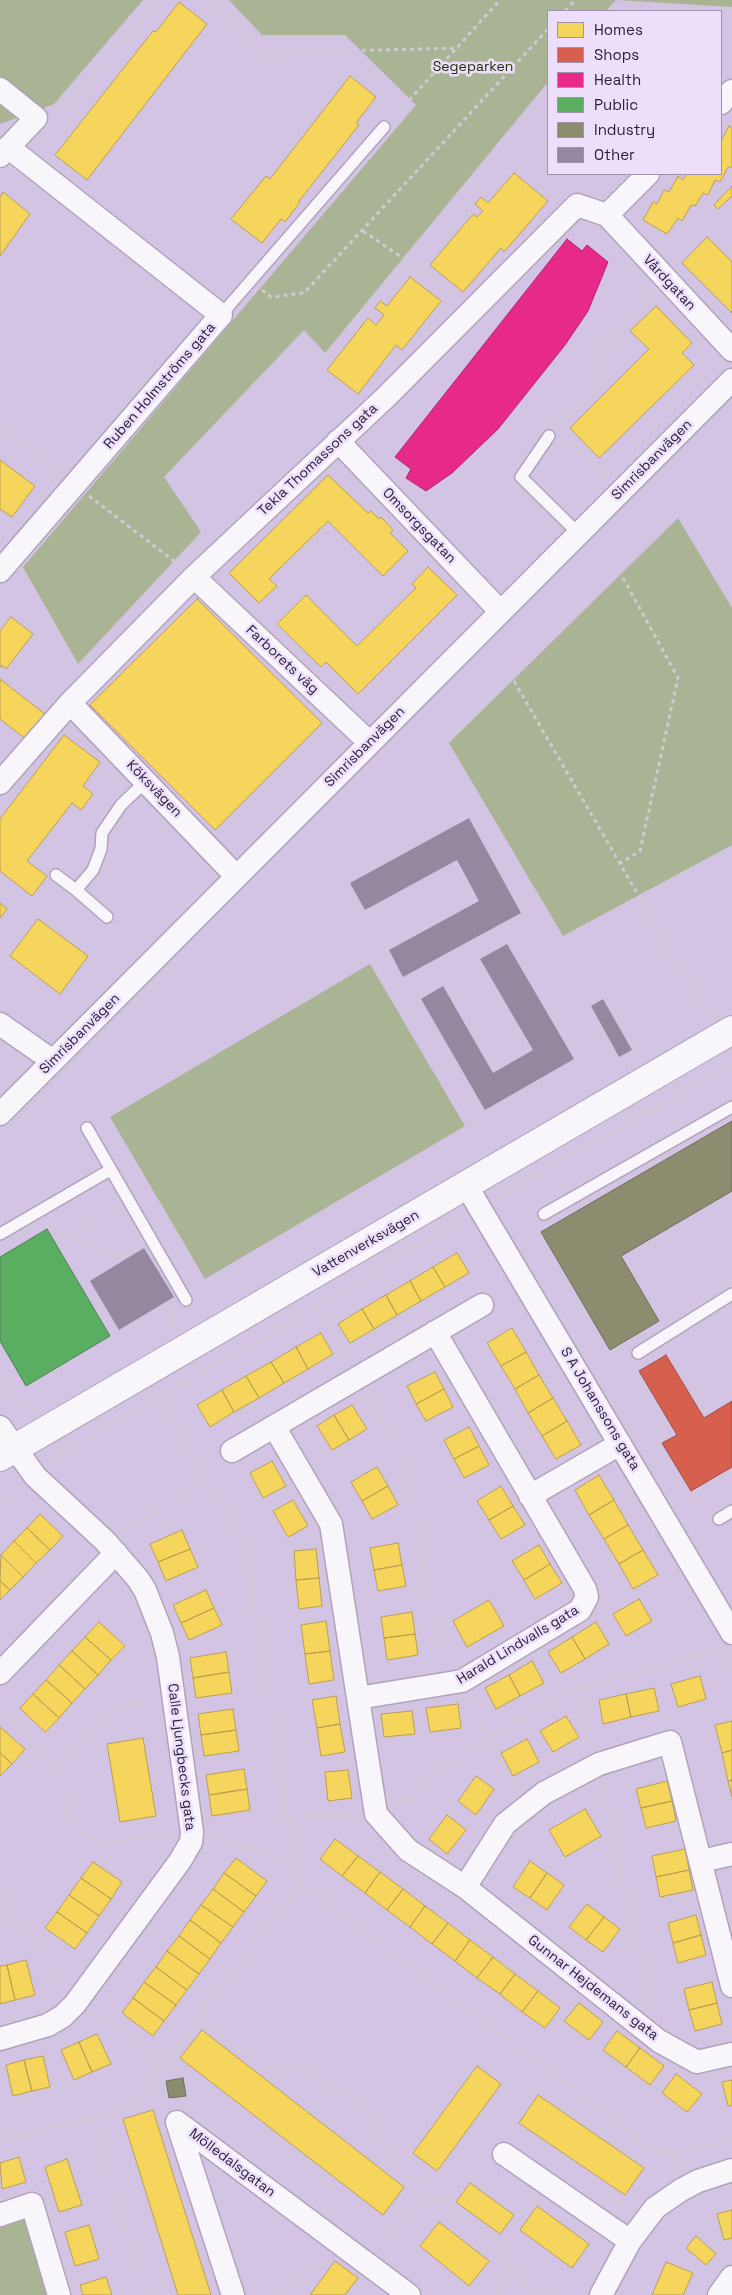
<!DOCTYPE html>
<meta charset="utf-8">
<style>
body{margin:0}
#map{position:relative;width:732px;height:2295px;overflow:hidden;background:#d4c4e3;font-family:"Space Grotesk",sans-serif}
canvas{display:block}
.legend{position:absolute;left:547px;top:10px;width:175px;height:165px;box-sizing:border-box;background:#eddffc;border:1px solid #9f93ad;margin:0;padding:6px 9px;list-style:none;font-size:15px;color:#2b2036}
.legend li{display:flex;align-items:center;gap:10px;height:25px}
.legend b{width:25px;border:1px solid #9f93ad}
</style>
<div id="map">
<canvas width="732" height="2295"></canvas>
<ul class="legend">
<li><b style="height:14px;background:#f6d55c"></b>Homes</li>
<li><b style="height:14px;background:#d6604d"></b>Shops</li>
<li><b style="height:14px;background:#e7298a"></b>Health</li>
<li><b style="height:14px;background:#5aae61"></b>Public</li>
<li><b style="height:14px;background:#8c8c6e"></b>Industry</li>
<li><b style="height:14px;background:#94879f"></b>Other</li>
</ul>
</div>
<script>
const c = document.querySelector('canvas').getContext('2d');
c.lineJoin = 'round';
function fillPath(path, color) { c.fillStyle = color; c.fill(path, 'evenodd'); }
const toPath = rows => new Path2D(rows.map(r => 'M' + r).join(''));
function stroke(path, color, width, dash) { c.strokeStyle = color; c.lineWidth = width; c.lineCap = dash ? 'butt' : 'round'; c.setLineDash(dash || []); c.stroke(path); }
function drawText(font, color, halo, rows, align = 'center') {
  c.font = font + ' "Space Grotesk",sans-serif'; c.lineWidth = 5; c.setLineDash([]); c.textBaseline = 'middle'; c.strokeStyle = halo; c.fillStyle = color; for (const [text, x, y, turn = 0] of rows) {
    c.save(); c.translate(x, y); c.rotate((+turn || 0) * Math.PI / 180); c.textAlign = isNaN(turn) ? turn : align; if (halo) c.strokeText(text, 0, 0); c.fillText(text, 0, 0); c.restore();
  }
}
fillPath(toPath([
 [0,0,143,0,54,104,0,124],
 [229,0,732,0,732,7,616,0,606,11,548,11,548,82,325,353,304,330,164,477,201,532,78,664,23,567,416,105,345,35,262,35],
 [678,518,732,608,732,845,563,936,449,743],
 [370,964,465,1126,205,1279,110,1117],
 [28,2212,53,2295,0,2295,0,2221]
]), '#a8b494');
const homes = toPath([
 [179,2,207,24,87,180,55,155,153,31,156,32,179,2],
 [350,76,376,97,356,123,359,125,299,201,300,202,285,222,281,219,262,243,231,219,266,176,270,179,350,76],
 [729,126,732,128,732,167,728,167,720,182,715,180,708,195,703,193,695,206,691,205,682,221,678,218,667,234,643,220,653,202,657,204,664,190,669,192,678,176,683,180,686,174,721,174,721,141,729,126],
 [514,173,548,201,504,252,501,248,463,292,430,265,473,214,477,217,483,211,475,204,481,197,488,203,514,173],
 [732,186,732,196,718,209,714,205,732,186],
 [3,192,30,214,0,256,0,197,3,192],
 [707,237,732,262,732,313,682,263,707,237],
 [410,277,441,301,402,350,396,345,358,394,327,370,368,318,376,325,384,315,375,308,380,301,387,306,410,277],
 [656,306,692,343,682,353,694,365,599,458,570,428,649,349,630,331,656,306],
 [0,460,35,486,12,517,0,509,0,460],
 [328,475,368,513,371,511,379,519,381,517,393,530,390,533,408,551,383,576,328,521,269,579,277,586,259,603,229,573,328,475],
 [428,567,457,595,358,694,326,662,321,667,277,624,306,595,357,646,416,588,412,584,428,567],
 [197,599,322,723,215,830,90,705,197,599],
 [11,617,33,634,6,669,2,665,0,668,0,631,11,617],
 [0,679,46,715,27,740,0,719,0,679],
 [64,735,100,762,83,786,93,794,81,810,72,803,27,861,47,876,32,896,0,871,0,819,64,735],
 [0,903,7,909,0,918,0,903],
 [38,919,88,956,60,994,10,956,38,919],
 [457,1253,469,1273,445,1287,433,1267,457,1253],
 [433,1267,445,1287,421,1301,410,1281,433,1267],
 [410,1281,421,1301,397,1315,386,1295,410,1281],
 [386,1295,397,1315,374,1329,362,1309,386,1295],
 [362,1309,374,1329,350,1343,338,1324,362,1309],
 [512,1328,526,1352,501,1366,487,1343,512,1328],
 [321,1333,333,1354,308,1369,296,1347,321,1333],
 [296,1347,308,1369,284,1383,271,1362,296,1347],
 [526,1352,539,1375,515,1389,501,1366,526,1352],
 [271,1362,284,1383,259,1398,246,1376,271,1362],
 [435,1372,444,1389,416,1404,407,1386,435,1372],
 [539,1375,553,1398,528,1413,515,1389,539,1375],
 [246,1376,259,1398,234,1412,222,1390,246,1376],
 [444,1389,453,1407,426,1421,416,1404,444,1389],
 [222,1390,234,1412,210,1427,197,1405,222,1390],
 [553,1398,567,1421,542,1436,528,1413,553,1398],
 [352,1405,367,1429,349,1440,334,1415,352,1405],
 [334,1415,349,1440,332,1450,317,1426,334,1415],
 [567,1421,581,1445,556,1459,542,1436,567,1421],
 [469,1427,479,1446,454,1459,444,1440,469,1427],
 [479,1446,489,1465,464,1478,454,1459,479,1446],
 [272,1461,286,1486,263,1498,250,1473,272,1461],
 [377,1467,388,1486,362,1501,351,1482,377,1467],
 [599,1475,614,1500,589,1515,575,1490,599,1475],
 [388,1486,398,1505,372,1519,362,1501,388,1486],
 [501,1486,513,1506,489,1520,477,1501,501,1486],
 [293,1500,308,1526,288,1537,273,1511,293,1500],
 [614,1500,628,1525,604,1539,589,1515,614,1500],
 [513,1506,525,1525,501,1539,489,1520,513,1506],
 [40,1514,63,1536,50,1550,27,1528,40,1514],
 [628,1525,643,1550,619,1564,604,1539,628,1525],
 [27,1528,50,1550,36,1563,14,1541,27,1528],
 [182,1530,190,1549,158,1562,150,1544,182,1530],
 [14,1541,36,1563,23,1577,1,1555,14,1541],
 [398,1543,402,1565,374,1570,370,1548,398,1543],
 [539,1545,550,1564,524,1580,512,1561,539,1545],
 [190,1549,198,1567,166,1581,158,1562,190,1549],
 [316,1549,319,1578,296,1580,294,1551,316,1549],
 [643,1550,658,1575,633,1589,619,1564,643,1550],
 [1,1555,23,1577,10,1590,0,1581,1,1555],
 [550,1564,562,1583,535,1599,524,1580,550,1564],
 [402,1565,406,1586,378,1591,374,1570,402,1565],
 [319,1578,322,1606,299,1609,296,1580,319,1578],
 [0,1581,10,1590,0,1600,0,1581],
 [206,1590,214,1608,181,1623,173,1605,206,1590],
 [639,1599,652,1621,626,1636,613,1614,639,1599],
 [489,1600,504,1626,467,1647,453,1621,489,1600],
 [214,1608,222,1625,189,1640,181,1623,214,1608],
 [412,1612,415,1634,384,1638,381,1617,412,1612],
 [326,1621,330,1651,305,1654,301,1625,326,1621],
 [99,1622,125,1646,111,1660,85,1637,99,1622],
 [596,1622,609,1644,585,1659,572,1637,596,1622],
 [415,1634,418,1655,387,1660,384,1638,415,1634],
 [85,1637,111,1660,98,1675,72,1651,85,1637],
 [572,1637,585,1659,561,1673,548,1652,572,1637],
 [72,1651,98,1675,85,1689,59,1665,72,1651],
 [330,1651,334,1680,309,1684,305,1654,330,1651],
 [226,1652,229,1672,193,1678,190,1658,226,1652],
 [532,1661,544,1683,520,1696,509,1675,532,1661],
 [59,1665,85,1689,72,1703,46,1680,59,1665],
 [229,1672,232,1693,196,1698,193,1678,229,1672],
 [509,1675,520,1696,496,1709,485,1688,509,1675],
 [700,1676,706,1699,678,1707,671,1684,700,1676],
 [46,1680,72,1703,59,1718,33,1694,46,1680],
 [654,1688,659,1711,631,1717,626,1694,654,1688],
 [33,1694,59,1718,45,1732,20,1708,33,1694],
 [626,1694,631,1717,603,1724,599,1700,626,1694],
 [336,1696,340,1724,317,1728,312,1700,336,1696],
 [458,1704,461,1728,430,1732,426,1708,458,1704],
 [233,1709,236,1730,201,1735,198,1714,233,1709],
 [412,1711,415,1734,384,1737,381,1714,412,1711],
 [566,1716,579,1737,553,1752,540,1731,566,1716],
 [732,1721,732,1750,722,1753,715,1725,732,1721],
 [340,1724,345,1752,321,1756,317,1728,340,1724],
 [0,1727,25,1749,12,1764,0,1753,0,1727],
 [236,1730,239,1751,204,1756,201,1735,236,1730],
 [143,1738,156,1816,120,1822,107,1744,143,1738],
 [527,1739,539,1762,513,1776,501,1753,527,1739],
 [732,1750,732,1780,728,1781,722,1753,732,1750],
 [0,1753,12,1764,0,1776,0,1753],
 [244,1769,247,1789,209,1795,206,1775,244,1769],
 [348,1770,352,1798,328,1801,325,1772,348,1770],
 [476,1776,494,1789,476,1815,458,1801,476,1776],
 [732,1780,732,1797,728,1781,732,1780],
 [667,1781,672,1801,641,1808,636,1789,667,1781],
 [247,1789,250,1810,212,1816,209,1795,247,1789],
 [672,1801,676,1821,646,1828,641,1808,672,1801],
 [585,1809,601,1836,565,1857,549,1830,585,1809],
 [447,1815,466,1830,447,1854,429,1839,447,1815],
 [335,1839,358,1856,342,1876,320,1859,335,1839],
 [685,1849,689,1870,656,1877,652,1856,685,1849],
 [358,1856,380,1872,365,1893,342,1876,358,1856],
 [236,1858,267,1881,256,1896,224,1873,236,1858],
 [530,1861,547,1873,530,1898,513,1887,530,1861],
 [93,1862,122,1882,111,1899,81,1878,93,1862],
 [689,1870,693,1890,660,1897,656,1877,689,1870],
 [380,1872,403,1889,387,1910,365,1893,380,1872],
 [224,1873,256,1896,244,1912,213,1889,224,1873],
 [547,1873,564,1885,547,1910,530,1898,547,1873],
 [81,1878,111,1899,99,1916,69,1895,81,1878],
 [213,1889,244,1912,233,1927,201,1905,213,1889],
 [403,1889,425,1906,410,1927,387,1910,403,1889],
 [69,1895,99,1916,87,1933,57,1912,69,1895],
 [587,1904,604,1917,586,1940,569,1927,587,1904],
 [201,1905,233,1927,221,1943,190,1920,201,1905],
 [425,1906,448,1923,432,1944,410,1927,425,1906],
 [57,1912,87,1933,75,1949,45,1928,57,1912],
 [696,1915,701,1935,673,1943,668,1923,696,1915],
 [604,1917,620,1929,603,1952,586,1940,604,1917],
 [190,1920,221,1943,210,1959,179,1936,190,1920],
 [448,1923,470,1940,455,1961,432,1944,448,1923],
 [701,1935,706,1955,678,1963,673,1943,701,1935],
 [179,1936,210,1959,199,1974,167,1951,179,1936],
 [470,1940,493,1957,477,1978,455,1961,470,1940],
 [167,1951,199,1974,187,1990,156,1967,167,1951],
 [493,1957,515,1974,500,1994,477,1978,493,1957],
 [26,1960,35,1995,15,2000,7,1965,26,1960],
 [7,1965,15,2000,0,2004,0,1966,7,1965],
 [156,1967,187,1990,176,2005,144,1982,156,1967],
 [515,1974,538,1991,522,2012,500,1994,515,1974],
 [144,1982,176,2005,164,2021,133,1998,144,1982],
 [712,1982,717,2003,689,2010,684,1989,712,1982],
 [538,1991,560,2008,545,2028,522,2012,538,1991],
 [133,1998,164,2021,153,2036,122,2013,133,1998],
 [579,2003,603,2022,589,2040,564,2021,579,2003],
 [717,2003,722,2024,695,2031,689,2010,717,2003],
 [202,2030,404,2187,383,2215,180,2058,202,2030],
 [617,2031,640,2048,626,2067,603,2050,617,2031],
 [97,2034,111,2064,92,2072,79,2042,97,2034],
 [79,2042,92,2072,74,2080,61,2050,79,2042],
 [640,2048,664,2066,650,2085,626,2067,640,2048],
 [43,2056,50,2087,32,2091,24,2060,43,2056],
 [24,2060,32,2091,13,2096,6,2065,24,2060],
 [477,2066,501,2084,437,2171,413,2153,477,2066],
 [676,2074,702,2094,687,2112,662,2093,676,2074],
 [732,2080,732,2105,728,2106,722,2082,732,2080],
 [538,2095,644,2168,625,2195,519,2123,538,2095],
 [153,2110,211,2295,178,2295,123,2119,153,2110],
 [19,2157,26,2182,2,2189,0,2163,19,2157],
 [67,2159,82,2205,59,2212,45,2167,67,2159],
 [470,2183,514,2215,500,2234,456,2202,470,2183],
 [537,2206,589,2244,572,2268,520,2230,537,2206],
 [732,2210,732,2238,724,2240,717,2214,732,2210],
 [439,2222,489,2261,469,2286,420,2246,439,2222],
 [89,2225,99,2259,75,2266,65,2232,89,2225],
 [696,2236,716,2254,706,2265,686,2248,696,2236],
 [335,2261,358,2278,345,2295,310,2295,335,2261],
 [666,2262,693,2273,683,2295,652,2295,666,2262],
 [106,2277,112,2295,83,2295,80,2285,106,2277]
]);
fillPath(homes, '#f6d55c');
stroke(homes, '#b99f51', 1);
const shops = toPath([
 [666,1355,704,1418,732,1401,732,1467,691,1491,662,1443,677,1435,639,1371,666,1355]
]);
fillPath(shops, '#d6604d');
stroke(shops, '#a34d46', 1);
const health = toPath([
 [567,239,582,251,587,245,608,262,588,311,565,345,498,429,452,473,426,491,406,478,411,469,395,457,567,239]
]);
fillPath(health, '#e7298a');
stroke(health, '#af2671', 1);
const public = toPath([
 [47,1229,110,1336,26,1386,0,1341,0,1257,47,1229]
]);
fillPath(public, '#5aae61');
stroke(public, '#4c8354', 1);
const industry = toPath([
 [732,1121,732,1191,621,1256,659,1321,610,1350,541,1232,732,1121],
 [183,2078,186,2096,169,2098,166,2081,183,2078]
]);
fillPath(industry, '#8c8c6e');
stroke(industry, '#6f6c5d', 1);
fillPath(toPath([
 [469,818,521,913,403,977,389,950,479,901,457,860,365,910,350,883],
 [507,944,574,1059,485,1110,421,999,443,986,493,1073,533,1050,480,959],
 [603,999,632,1050,619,1057,591,1006],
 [144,1248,174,1297,119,1330,90,1281]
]), '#94879f');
const service = toPath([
 [221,315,384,127],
 [549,436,521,477,578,533],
 [56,875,76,890,93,870,101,849,102,833,121,805,146,781],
 [76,890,107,917],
 [87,1128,186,1300],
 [544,1214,732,1107],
 [0,1234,110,1170],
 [638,1353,732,1294],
 [719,1519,732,1511]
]);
const minor = toPath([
 [0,89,36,118,0,156],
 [721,103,732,91],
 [607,215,732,350],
 [338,441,500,611],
 [0,571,221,315,8,147],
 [194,577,370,743],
 [70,703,236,876],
 [0,783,70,703,194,577,386,397,577,205,607,215,648,174],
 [0,1024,53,1061],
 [0,1114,732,380],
 [466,1185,732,1633],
 [0,1427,35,1476,105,1541,138,1579,145,1590,162,1633,168,1657,192,1832,191,1842,180,1861,75,2004,63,2016,48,2025,0,2039],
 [275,1428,331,1524,376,1814,408,1850,465,1887,659,2041,697,2062,732,2054],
 [232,1451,482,1305],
 [530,1496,620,1444],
 [0,1673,116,1553],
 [358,1698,462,1681,580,1610,587,1597,585,1589,435,1332],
 [702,1861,732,1854],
 [465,1887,505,1824,544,1793,599,1764,670,1742,732,1986],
 [504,2154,630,2241],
 [0,2215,32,2204,59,2295],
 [233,2295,177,2122,409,2295],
 [601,2295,630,2241,655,2208,681,2190,698,2181,732,2170],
 [719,2295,732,2277]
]);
const tertiary = toPath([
 [0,1457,732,1030]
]);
stroke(service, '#b0a3bb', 14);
stroke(minor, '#b0a3bb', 25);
stroke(tertiary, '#b0a3bb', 30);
stroke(toPath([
 [209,0,258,53,459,48],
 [565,11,575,0],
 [54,110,66,104,158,0],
 [393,118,500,0],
 [363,231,426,274,454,299],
 [262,290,271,297,304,293,548,29],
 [0,426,59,472],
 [558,427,602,382,604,376,594,364,595,356,654,296],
 [564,433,608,475],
 [89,496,178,564],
 [514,681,709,1017],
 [619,864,640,851,678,678,621,574],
 [496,1198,732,1064],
 [46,1226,121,1258,139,1247],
 [70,1235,116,1208],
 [317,1307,350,1360],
 [173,1308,168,1311,178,1329],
 [0,1385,20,1405,34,1410],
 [159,1389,161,1396,247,1553,287,1818,301,1884,653,2149,667,2154,673,2154,732,2140],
 [369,1393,407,1461,433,1627,452,1663],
 [197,1460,212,1456],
 [48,1463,60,1453,256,1342,463,1219],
 [0,1503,14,1498,21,1490],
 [122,1531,207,1480],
 [718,1649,732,1672],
 [576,1689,593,1746],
 [471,1700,487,1737,516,1790],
 [0,1707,60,1766,66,1813,82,1832,101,1843,172,1835],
 [60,1766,114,1708,154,1702],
 [603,1786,651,2009],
 [395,1805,411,1798,437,1777,460,1755,487,1737,576,1689,719,1650],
 [287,1818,356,1815],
 [213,1836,295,1862],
 [0,1890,11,1919,43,1947,56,1979,65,1986],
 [95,2010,165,2064],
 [198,2020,266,2069,307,2067,367,2108,392,2163,504,2248,526,2285,548,2295],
 [145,2091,165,2105],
 [90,2117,148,2295],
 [0,2139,126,2109,136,2102,301,1884],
 [673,2154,677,2170],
 [371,2242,437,2197],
 [282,2295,299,2277,327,2260],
 [495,2295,514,2264]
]), '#cfcad4', 3, [4, 4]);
stroke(service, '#f9f6fb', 11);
stroke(minor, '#f9f6fb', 22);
stroke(tertiary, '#f9f6fb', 28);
drawText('14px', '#213104', '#eddffc', [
 ["Segeparken",473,67]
]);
drawText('14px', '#2b2036', '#eddffc', [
 ["Vårdgatan",669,283,47],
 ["Ruben Holmströms gata",160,386,-49],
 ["Tekla Thomassons gata",318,460,-43],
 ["Simrisbanvägen",652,460,-45],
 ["Omsorgsgatan",419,526,46],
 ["Farborets väg",282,660,43],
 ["Simrisbanvägen",365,747,-45],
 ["Köksvägen",154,789,46],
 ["Simrisbanvägen",80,1034,-45],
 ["Vattenverksvägen",366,1244,-30],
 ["S A Johanssons gata",600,1409,59],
 ["Harald Lindvalls gata",518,1645,-31],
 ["Calle Ljungbecks gata",181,1757,83],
 ["Gunnar Hejdemans gata",593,1988,38],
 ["Mölledalsgatan",232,2163,37]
]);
</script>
